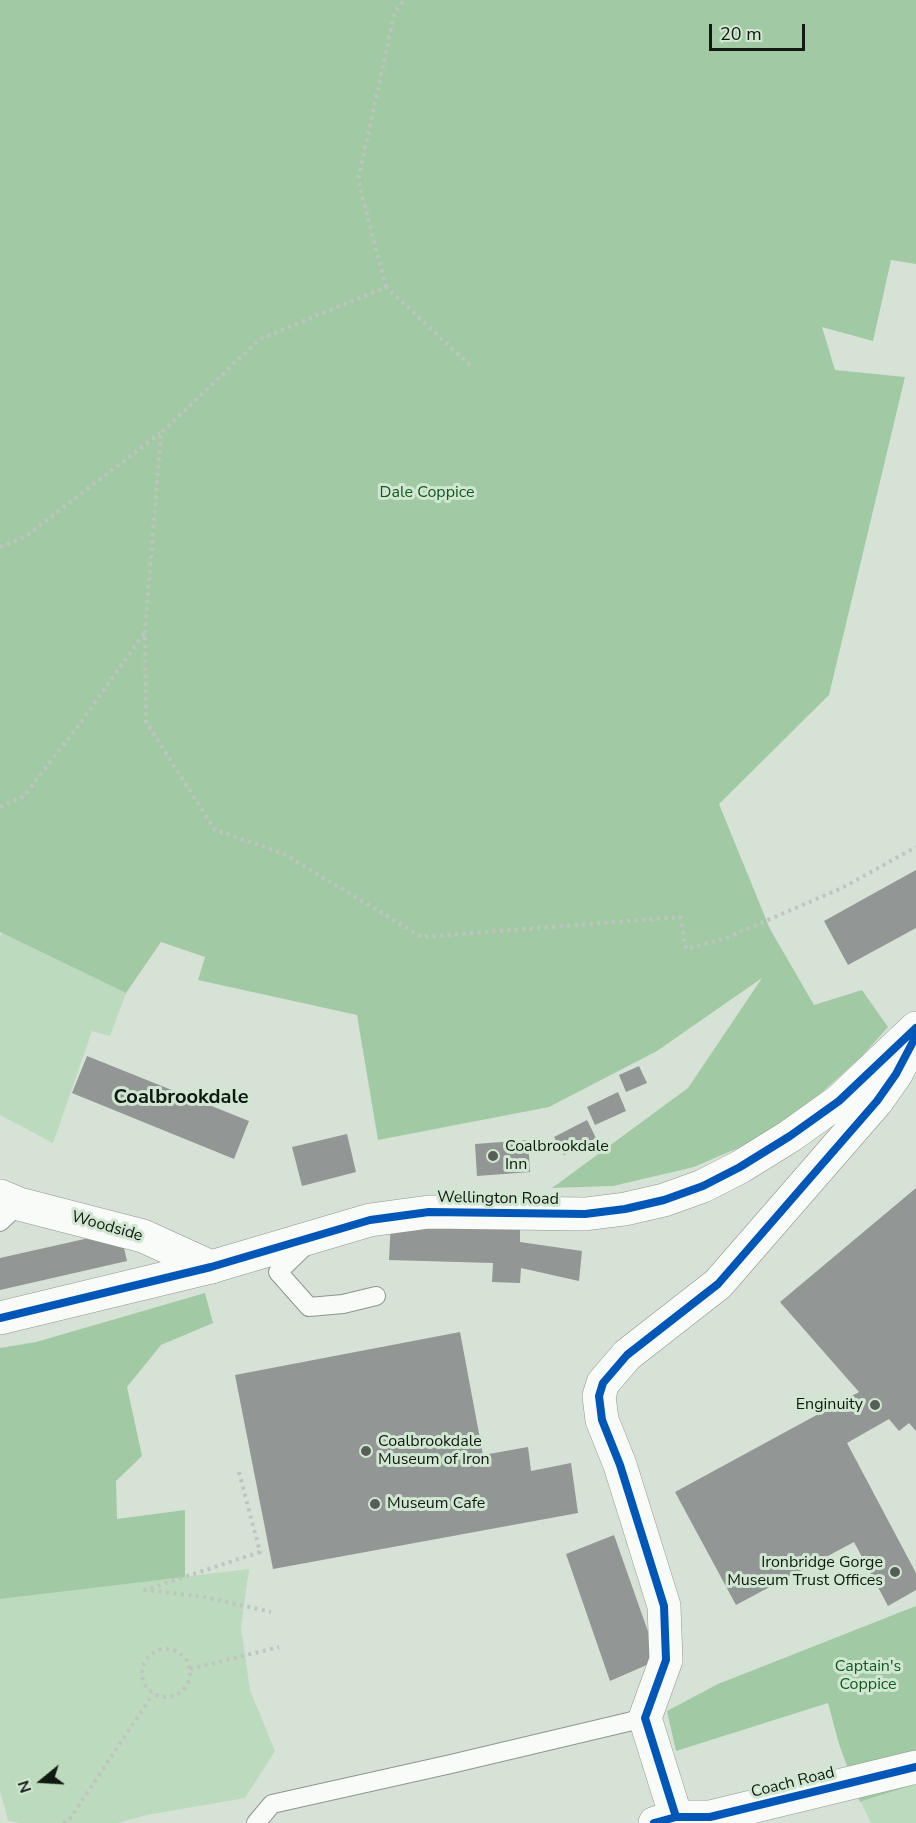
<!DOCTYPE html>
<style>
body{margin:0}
#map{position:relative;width:916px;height:1823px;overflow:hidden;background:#d6e2d6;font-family:"Nunito Sans",sans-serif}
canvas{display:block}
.north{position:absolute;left:12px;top:1751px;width:60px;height:60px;-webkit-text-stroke:4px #d1e7d2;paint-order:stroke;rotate:252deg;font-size:16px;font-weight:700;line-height:24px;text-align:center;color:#111912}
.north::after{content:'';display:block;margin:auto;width:21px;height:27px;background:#111912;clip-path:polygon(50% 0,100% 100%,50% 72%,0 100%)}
.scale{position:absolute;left:709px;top:24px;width:96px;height:27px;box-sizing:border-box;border:3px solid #111912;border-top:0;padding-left:8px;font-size:18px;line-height:21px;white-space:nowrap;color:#111912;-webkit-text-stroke:4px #d1e7d2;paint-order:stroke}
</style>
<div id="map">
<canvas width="916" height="1823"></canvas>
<div class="north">N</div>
<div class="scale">20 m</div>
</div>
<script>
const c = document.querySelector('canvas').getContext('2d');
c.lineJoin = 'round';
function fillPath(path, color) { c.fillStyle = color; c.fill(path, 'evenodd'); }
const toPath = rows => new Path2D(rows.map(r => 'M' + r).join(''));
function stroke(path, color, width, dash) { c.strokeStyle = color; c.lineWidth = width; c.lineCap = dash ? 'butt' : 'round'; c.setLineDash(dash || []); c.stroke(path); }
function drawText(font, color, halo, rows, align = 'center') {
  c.font = font + ' "Nunito Sans",sans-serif'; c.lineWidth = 6; c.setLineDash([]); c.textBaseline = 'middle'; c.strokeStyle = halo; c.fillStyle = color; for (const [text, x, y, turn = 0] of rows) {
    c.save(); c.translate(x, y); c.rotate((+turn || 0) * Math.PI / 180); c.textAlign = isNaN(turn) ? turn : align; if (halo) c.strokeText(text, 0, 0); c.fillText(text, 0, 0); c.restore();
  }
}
fillPath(toPath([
 [2,933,126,993,110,1036,92,1031,53,1143,0,1115,0,936],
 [249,1569,241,1628,250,1690,275,1751,245,1798,147,1815,118,1823,19,1823,8,1821,0,1790,0,1599],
 [916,1784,916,1823,871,1823,861,1802]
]), '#bcdabe');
fillPath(toPath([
 [0,0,916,0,916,264,891,260,873,341,822,327,835,370,905,377,829,695,719,804,770,929,814,1005,862,990,888,1027,862,1056,799,1113,745,1145,694,1167,613,1186,552,1188,688,1088,762,978,657,1051,549,1107,378,1140,357,1015,198,980,205,957,161,942,126,993,0,932],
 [205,1293,213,1323,161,1345,127,1387,142,1456,116,1481,117,1519,185,1510,185,1577,0,1599,0,1348,36,1342],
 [916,1606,916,1784,860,1802,839,1744,828,1703,676,1751,667,1711,718,1684]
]), '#a1caa4');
fillPath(toPath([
 [916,870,916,928,848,965,824,921],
 [87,1056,249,1121,234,1159,72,1093],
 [639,1066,647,1083,626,1092,619,1075],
 [618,1092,626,1111,595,1125,587,1107],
 [587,1120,596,1138,564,1155,554,1137],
 [347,1134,356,1172,302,1186,292,1147],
 [528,1140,530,1172,477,1176,475,1144],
 [916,1188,916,1431,909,1423,899,1431,889,1419,847,1443,916,1573,916,1590,888,1606,854,1542,736,1605,675,1492,859,1392,780,1302],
 [391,1221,520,1223,520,1242,582,1251,579,1281,521,1268,520,1283,492,1282,493,1263,389,1260],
 [120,1231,127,1261,0,1290,0,1258],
 [460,1332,483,1455,528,1447,531,1471,571,1463,578,1513,273,1569,235,1375],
 [614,1535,658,1660,610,1681,566,1554]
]), '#929694');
const service = toPath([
 [0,1222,19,1204],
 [307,1244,278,1272,309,1307,343,1304,376,1296],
 [256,1823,272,1804,451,1764,645,1718]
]);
const minor = toPath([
 [0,1196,19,1204,143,1236,211,1267],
 [676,1817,645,1718,666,1660,664,1606,620,1465,602,1420,599,1396,603,1383,627,1355,718,1284,877,1101,896,1074,916,1036],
 [655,1823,676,1817,710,1817,916,1767]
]);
const tertiary = toPath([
 [0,1318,211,1267,370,1220,429,1212,585,1214,625,1209,664,1200,703,1186,740,1167,790,1136,839,1101,916,1028]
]);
stroke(service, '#8d968d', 20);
stroke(minor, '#8d968d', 34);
stroke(tertiary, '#8d968d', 34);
stroke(toPath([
 [386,287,358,180,395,11,405,0],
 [470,365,386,287,260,339,161,433,145,631,146,722,215,830,282,853,422,937,680,917,686,949,726,938,842,888,916,847],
 [0,547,25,537,160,433],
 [0,807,24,796,82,721,145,632],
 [239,1472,260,1552,145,1590,205,1597,271,1612],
 '142 1673a24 24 0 1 1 48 0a24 24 0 1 1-48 0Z',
 [190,1669,279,1647],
 [63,1823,69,1820,153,1694]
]), '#c0c4c0', 4, [3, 4.5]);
stroke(service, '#f9fbf9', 18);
stroke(minor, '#f9fbf9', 33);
stroke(tertiary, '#f9fbf9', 33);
stroke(toPath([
 [0,1318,211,1267,370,1220,429,1212,585,1214,625,1209,664,1200,703,1186,740,1167,790,1136,839,1101,916,1028],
 [676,1817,645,1718,666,1660,664,1606,620,1465,602,1420,599,1396,603,1383,627,1355,718,1284,877,1101,896,1074,916,1036],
 [654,1823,676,1817,710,1817,916,1767]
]), '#0057b8', 8);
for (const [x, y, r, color] of [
 [493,1156,6,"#565f57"],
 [875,1405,6,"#565f57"],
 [366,1451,6,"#565f57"],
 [375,1504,6,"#565f57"],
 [895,1572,6,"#565f57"]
]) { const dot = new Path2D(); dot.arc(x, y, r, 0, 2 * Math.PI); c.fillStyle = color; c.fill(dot); stroke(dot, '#d1e7d2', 2); }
drawText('16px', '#115922', '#d1e7d2', [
 ["Dale Coppice",427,493],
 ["Captain's",868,1667],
 ["Coppice",868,1685]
]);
drawText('16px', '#111912', '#d1e7d2', [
 ["Coalbrookdale",505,1147],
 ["Inn",505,1165],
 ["Enginuity",863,1405,"right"],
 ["Coalbrookdale",378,1442],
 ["Museum of Iron",378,1460],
 ["Museum Cafe",387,1504],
 ["Ironbridge Gorge",883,1563,"right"],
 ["Museum Trust Offices",883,1581,"right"]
], 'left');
drawText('16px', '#111912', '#d1e7d2', [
 ["Wellington Road",498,1199,1],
 ["Woodside",107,1227,16],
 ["Coach Road",793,1783,-14]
]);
drawText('bold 20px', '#111912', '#d1e7d2', [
 ["Coalbrookdale",181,1098]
]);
</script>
